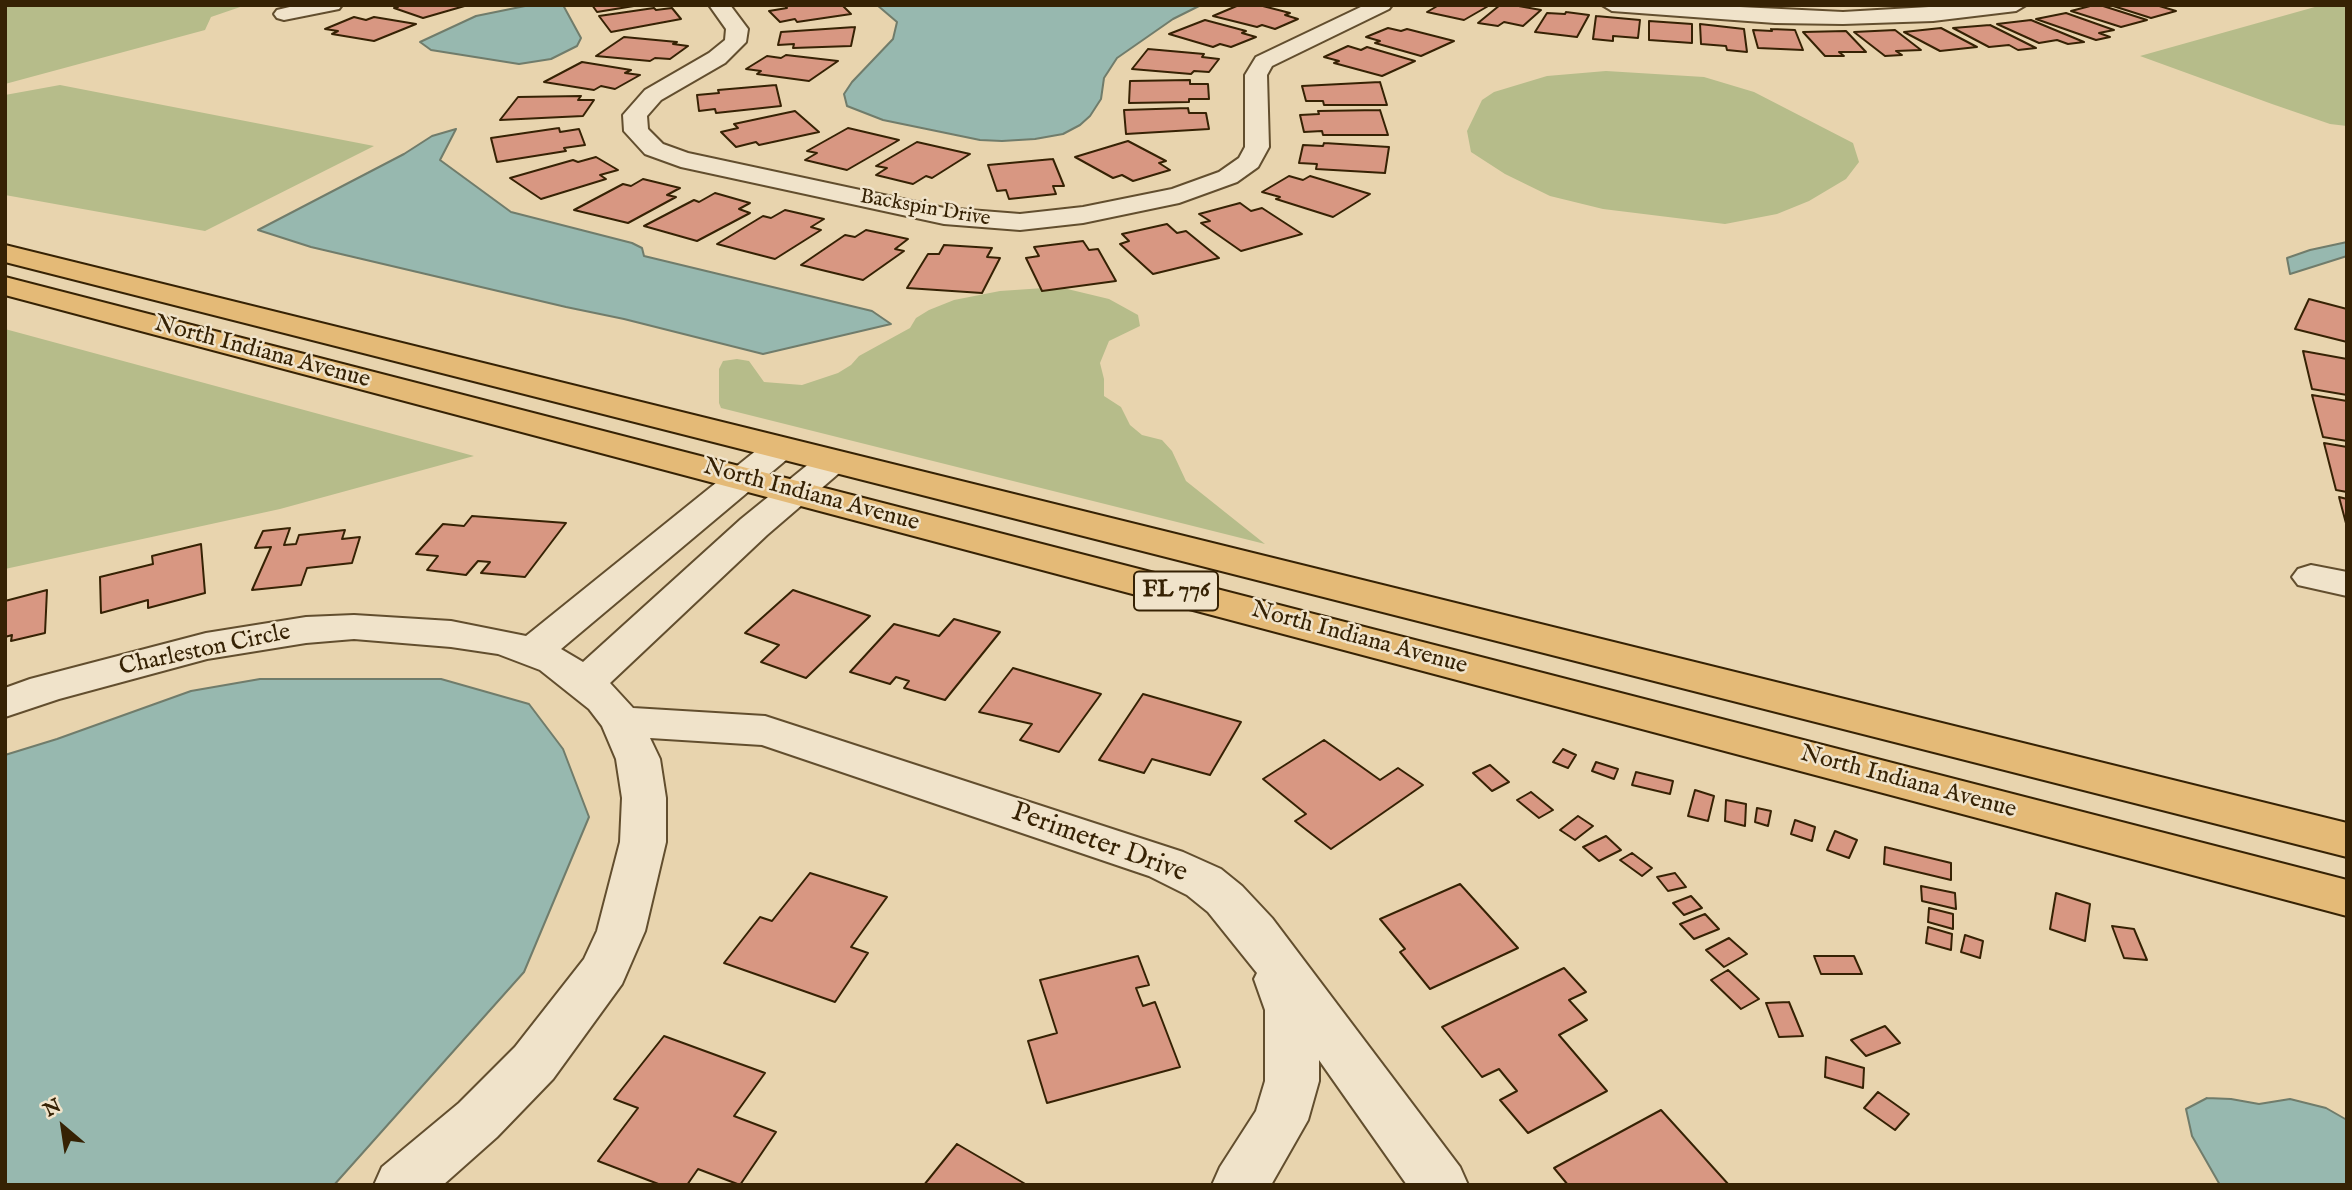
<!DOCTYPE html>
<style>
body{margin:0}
#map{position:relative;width:2352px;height:1190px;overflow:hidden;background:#e8d4ae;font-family:"IM FELL English",serif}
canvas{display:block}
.frame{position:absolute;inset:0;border:7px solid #362204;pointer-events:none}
.north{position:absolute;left:28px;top:1092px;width:70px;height:70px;-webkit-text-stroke:5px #f0e3ca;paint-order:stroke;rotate:331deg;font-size:19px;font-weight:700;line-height:28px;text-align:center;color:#362204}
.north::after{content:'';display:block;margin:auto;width:24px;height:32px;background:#362204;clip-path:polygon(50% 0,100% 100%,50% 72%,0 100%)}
</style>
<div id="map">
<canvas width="2352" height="1190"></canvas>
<div class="frame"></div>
<div class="north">N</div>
</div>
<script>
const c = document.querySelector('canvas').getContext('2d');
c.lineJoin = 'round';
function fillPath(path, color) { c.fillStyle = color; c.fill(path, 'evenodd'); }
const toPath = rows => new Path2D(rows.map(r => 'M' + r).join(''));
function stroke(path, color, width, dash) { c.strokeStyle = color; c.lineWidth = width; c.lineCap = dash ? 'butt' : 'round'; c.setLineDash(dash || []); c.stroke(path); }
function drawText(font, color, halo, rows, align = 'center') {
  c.font = font + ' "IM FELL English",serif'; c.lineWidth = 5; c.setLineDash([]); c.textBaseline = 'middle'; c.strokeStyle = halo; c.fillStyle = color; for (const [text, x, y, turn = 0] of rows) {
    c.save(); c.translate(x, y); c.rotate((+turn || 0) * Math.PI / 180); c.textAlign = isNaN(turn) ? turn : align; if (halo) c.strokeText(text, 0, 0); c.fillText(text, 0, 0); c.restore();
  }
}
fillPath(toPath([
 [5,5,246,5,211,17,205,30,5,84],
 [2322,5,2347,5,2347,126,2330,124,2272,104,2140,56],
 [1606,71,1704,77,1754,92,1853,143,1859,162,1846,179,1809,201,1777,214,1725,224,1603,209,1550,196,1505,174,1471,152,1467,131,1482,100,1494,92,1547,76],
 [60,85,374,146,205,231,5,195,5,95],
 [1059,287,1109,299,1138,315,1140,326,1109,341,1100,363,1104,379,1104,396,1121,407,1130,425,1142,435,1162,440,1172,451,1186,481,1265,544,721,408,719,403,719,369,723,361,737,359,749,361,764,382,802,385,838,373,851,365,859,356,910,328,916,318,929,310,954,300,1000,291],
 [5,329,474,456,280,509,5,569]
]), '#b6bc8a');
const water = toPath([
 [530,5,563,5,581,38,577,46,551,59,519,64,431,50,420,42,476,16,530,5],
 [877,5,1201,5,1173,19,1117,58,1104,78,1101,99,1090,116,1080,125,1063,134,1035,139,1002,141,980,140,883,120,847,106,844,94,852,82,893,39,897,22,877,5],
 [456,129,440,160,511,212,632,243,642,248,644,256,872,311,891,324,763,354,624,319,566,307,311,247,258,230,404,154,432,136,456,129],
 [2347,242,2347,256,2290,274,2287,258,2310,250,2347,242],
 [260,679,441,679,529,704,563,749,589,817,524,972,334,1185,5,1185,5,755,57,739,191,691,260,679],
 [2207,1098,2231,1099,2259,1104,2290,1099,2326,1108,2347,1120,2347,1185,2220,1185,2192,1136,2186,1109,2207,1098]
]);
fillPath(water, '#97b8af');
stroke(water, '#707c6b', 2);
const building = toPath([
 [393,5,468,5,423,18,394,8,398,7,393,5],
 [592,5,640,5,597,12,592,5],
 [842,5,851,14,797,22,795,19,780,22,769,11,787,8,785,6,788,5,842,5],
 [1239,5,1259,5,1290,13,1285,15,1298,19,1275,29,1262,25,1257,27,1213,16,1239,5],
 [1439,5,1490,5,1464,20,1427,12,1439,5],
 [1500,5,1513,5,1541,10,1523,26,1504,22,1498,26,1478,23,1500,5],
 [2094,5,2100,5,2147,20,2121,27,2071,11,2094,5],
 [2110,5,2156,5,2176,11,2151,18,2110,5],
 [654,8,656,10,672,8,681,19,611,32,599,16,654,8],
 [1566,12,1589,15,1577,37,1535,32,1547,13,1565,14,1566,12],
 [2066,13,2114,30,2099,33,2110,37,2096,40,2036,19,2066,13],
 [1596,16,1640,20,1638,38,1613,36,1613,41,1593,39,1596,16],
 [354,17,366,20,374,17,416,24,374,41,332,34,338,31,325,29,354,17],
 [1205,20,1246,31,1242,33,1256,37,1231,47,1220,44,1213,47,1169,34,1205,20],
 [2031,20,2084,42,2068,44,2057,40,2039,43,1997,24,2031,20],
 [1649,21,1692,24,1692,43,1649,40,1649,21],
 [1700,24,1744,29,1747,52,1727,50,1726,46,1701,44,1700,24],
 [1990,25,2036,48,2018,50,2009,45,1989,47,1953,28,1990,25],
 [855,27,851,46,793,48,794,44,778,45,781,32,855,27],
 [1388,28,1401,31,1407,29,1454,41,1421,56,1375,43,1380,41,1366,37,1388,28],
 [1941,28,1977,47,1940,51,1904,32,1941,28],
 [1771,29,1795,30,1803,50,1758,48,1753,30,1772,31,1771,29],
 [1895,30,1921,50,1896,51,1902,55,1885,56,1854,32,1895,30],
 [1846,31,1866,52,1839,52,1844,56,1825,56,1803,32,1846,31],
 [624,37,677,42,673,44,688,46,670,59,655,58,650,61,596,56,624,37],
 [1348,46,1361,50,1367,47,1415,61,1382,76,1334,63,1339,61,1324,57,1348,46],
 [1148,49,1204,54,1202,57,1219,59,1209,72,1194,71,1191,74,1132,69,1148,49],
 [786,55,838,61,809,81,757,74,761,71,746,69,767,56,781,58,786,55],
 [582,62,631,70,625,73,640,75,615,89,601,86,594,90,544,82,582,62],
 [1190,80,1190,84,1208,84,1209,99,1189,99,1189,102,1129,103,1130,81,1190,80],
 [1380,82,1387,105,1324,105,1323,101,1306,101,1302,86,1380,82],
 [776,85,781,106,716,113,715,109,699,111,697,95,719,93,718,90,776,85],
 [581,96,578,100,594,100,583,116,500,120,518,97,581,96],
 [1188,108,1189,113,1206,113,1209,129,1126,134,1124,110,1188,108],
 [1380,110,1388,135,1323,135,1322,131,1304,132,1300,115,1319,114,1318,111,1380,110],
 [795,111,819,132,759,145,756,142,736,147,721,132,738,128,734,124,795,111],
 [559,128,560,132,579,129,585,145,564,148,566,151,497,162,491,138,559,128],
 [848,128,899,140,847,170,805,160,817,153,807,151,848,128],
 [1128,141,1166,161,1159,163,1170,170,1133,181,1122,175,1113,178,1075,157,1128,141],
 [917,142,970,154,932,178,926,176,913,184,876,175,887,168,876,166,917,142],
 [1324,143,1389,147,1385,173,1316,169,1317,164,1299,163,1303,145,1323,146,1324,143],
 [596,157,618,170,600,175,606,179,541,199,510,178,573,160,578,162,596,157],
 [1053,159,1064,186,1053,186,1056,194,1009,199,1006,190,997,191,988,165,1053,159],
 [1289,176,1303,180,1310,176,1370,194,1333,217,1276,199,1280,197,1262,192,1289,176],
 [643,179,680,188,667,195,676,197,628,223,574,210,623,184,631,186,643,179],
 [715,193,750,203,739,209,750,213,697,241,644,226,694,200,699,202,715,193],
 [1240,203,1251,211,1262,208,1302,234,1241,251,1201,223,1210,221,1199,214,1240,203],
 [785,210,824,219,811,227,821,230,775,259,717,244,763,216,771,218,785,210],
 [1167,224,1177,233,1186,231,1219,258,1153,274,1120,244,1129,241,1122,234,1167,224],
 [866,230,908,239,895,249,904,251,863,280,801,265,845,235,855,237,866,230],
 [1083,241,1089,250,1098,249,1116,281,1042,291,1026,258,1039,256,1034,247,1083,241],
 [944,245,992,248,987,257,1000,258,982,293,907,288,928,254,939,254,944,245],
 [2309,299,2347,309,2347,342,2295,329,2309,299],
 [2303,351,2347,359,2347,395,2312,389,2303,351],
 [2312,395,2347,401,2347,441,2323,437,2312,395],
 [2324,443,2347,447,2347,492,2336,490,2324,443],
 [2339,497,2347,499,2347,527,2339,497],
 [472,516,566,523,525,577,481,573,490,562,478,561,466,575,427,570,438,556,416,554,443,524,464,526,472,516],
 [290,528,284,545,296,544,299,535,345,530,342,539,360,537,352,563,307,568,301,585,252,590,271,547,255,548,263,531,290,528],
 [201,544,205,593,148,608,148,600,101,613,100,577,153,564,152,556,201,544],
 [47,590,45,633,11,641,12,635,5,637,5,601,47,590],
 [793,590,870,616,806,678,761,662,779,645,745,633,793,590],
 [954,619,1000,632,945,700,904,688,909,681,896,677,890,684,850,672,894,624,939,636,954,619],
 [1013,668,1101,694,1059,752,1020,740,1032,724,979,712,1013,668],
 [1143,694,1241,722,1210,775,1152,759,1144,773,1099,760,1143,694],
 [1324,740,1380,780,1398,768,1423,785,1331,849,1295,821,1306,814,1263,779,1324,740],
 [1563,749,1576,755,1568,768,1553,762,1563,749],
 [1596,762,1618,769,1614,779,1592,771,1596,762],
 [1490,765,1509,782,1492,791,1473,773,1490,765],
 [1636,772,1673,781,1670,794,1632,785,1636,772],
 [1695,790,1714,796,1708,821,1688,816,1695,790],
 [1531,792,1553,810,1539,818,1517,800,1531,792],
 [1726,800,1746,804,1745,826,1725,821,1726,800],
 [1757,808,1771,811,1768,826,1755,822,1757,808],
 [1578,816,1593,826,1575,840,1560,830,1578,816],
 [1795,820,1815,827,1812,841,1791,834,1795,820],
 [1835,831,1857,840,1849,858,1827,850,1835,831],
 [1606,836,1621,850,1599,861,1583,847,1606,836],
 [1885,847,1951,863,1951,880,1884,864,1885,847],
 [1632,853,1652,868,1642,876,1620,860,1632,853],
 [810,873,887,897,851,947,868,953,835,1002,724,963,760,917,772,921,810,873],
 [1675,873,1686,887,1668,891,1657,877,1675,873],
 [1460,884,1518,948,1430,989,1400,952,1405,949,1380,919,1460,884],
 [1921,886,1955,893,1956,909,1922,901,1921,886],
 [2056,893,2090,904,2085,941,2050,929,2056,893],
 [1691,896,1702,908,1684,915,1673,903,1691,896],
 [1929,908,1953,914,1953,929,1928,922,1929,908],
 [1705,914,1719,929,1694,939,1680,924,1705,914],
 [2112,926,2134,929,2147,960,2124,958,2112,926],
 [1928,927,1952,934,1951,950,1926,943,1928,927],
 [1965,935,1983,941,1980,958,1961,952,1965,935],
 [1729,938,1747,954,1724,967,1706,950,1729,938],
 [1138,956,1149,985,1136,988,1143,1006,1155,1002,1180,1067,1047,1103,1028,1041,1057,1033,1040,980,1138,956],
 [1814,956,1854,956,1862,974,1821,974,1814,956],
 [1564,968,1586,992,1569,1000,1587,1020,1559,1035,1607,1091,1528,1133,1500,1100,1517,1091,1499,1069,1482,1077,1442,1027,1564,968],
 [1728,970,1759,999,1741,1009,1711,980,1728,970],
 [1789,1002,1803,1036,1779,1037,1766,1003,1789,1002],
 [1885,1026,1900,1043,1866,1056,1851,1040,1885,1026],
 [664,1036,765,1073,734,1116,776,1132,740,1185,698,1169,687,1185,661,1185,598,1161,638,1108,614,1099,664,1036],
 [1826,1057,1864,1068,1863,1088,1825,1077,1826,1057],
 [1878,1092,1909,1114,1895,1130,1864,1108,1878,1092],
 [1661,1110,1729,1185,1568,1185,1554,1168,1661,1110],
 [957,1144,1027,1185,924,1185,957,1144]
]);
fillPath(building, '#d89782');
stroke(building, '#362204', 2);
const minor = toPath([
 [298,5,342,5,339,9,284,20,277,18,274,14,277,10,298,5],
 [709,5,730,5,748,29,746,42,725,63,661,100,647,116,648,129,663,144,688,153,944,208,1020,214,1083,207,1172,189,1219,172,1239,158,1245,147,1245,75,1256,57,1365,5,1392,5,1389,9,1272,66,1267,75,1269,147,1258,167,1237,182,1179,203,1083,223,1020,230,944,224,681,167,645,154,624,131,623,115,645,90,709,53,725,40,726,29,709,5],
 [1602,5,1699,5,1843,12,1963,5,2026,5,2016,11,1933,21,1843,24,1775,23,1612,11,1602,5],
 [780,438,792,441,797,448,792,455,561,649,583,662,741,519,821,454,833,451,845,454,850,461,845,468,767,535,610,683,633,708,765,716,1183,852,1221,869,1242,886,1272,918,1460,1167,1468,1185,1407,1185,1319,1060,1319,1081,1308,1120,1271,1185,1212,1185,1220,1167,1256,1111,1265,1081,1265,1010,1254,979,1257,973,1208,912,1187,895,1149,876,762,745,650,738,660,759,666,798,666,842,645,931,622,984,553,1079,497,1137,443,1185,374,1185,382,1167,459,1103,515,1047,584,959,597,931,620,842,622,798,616,759,602,726,589,709,540,670,498,654,451,647,354,639,306,643,207,659,59,699,5,717,5,688,30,679,206,633,306,617,354,615,451,621,526,636,768,441,780,438],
 [2311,565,2347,572,2347,596,2298,585,2292,577,2298,569,2311,565]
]);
const primary = toPath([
 [5,245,2347,823,2347,857,5,262,5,245],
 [5,277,2347,880,2347,916,5,295,5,277]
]);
stroke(minor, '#624e2e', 4);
stroke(primary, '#362204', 4);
fillPath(minor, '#f0e3ca');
fillPath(primary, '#e4ba77');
drawText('21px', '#362204', '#f0e3ca', [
 ["Backspin Drive",925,209,10]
]);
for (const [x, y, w] of [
 [1176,591,84]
]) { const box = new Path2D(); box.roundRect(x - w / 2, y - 19.5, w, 39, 5); c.fillStyle = '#f0e3ca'; c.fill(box); stroke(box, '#362204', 2); }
drawText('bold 23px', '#362204', null, [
 ["FL 776",1176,591]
]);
drawText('24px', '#362204', '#f0e3ca', [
 ["North Indiana Avenue",262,353,15],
 ["North Indiana Avenue",811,496,15],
 ["North Indiana Avenue",1359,639,15],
 ["Charleston Circle",205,651,-12],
 ["North Indiana Avenue",1908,783,15]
]);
drawText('28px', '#362204', '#f0e3ca', [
 ["Perimeter Drive",1099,844,20]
]);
</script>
